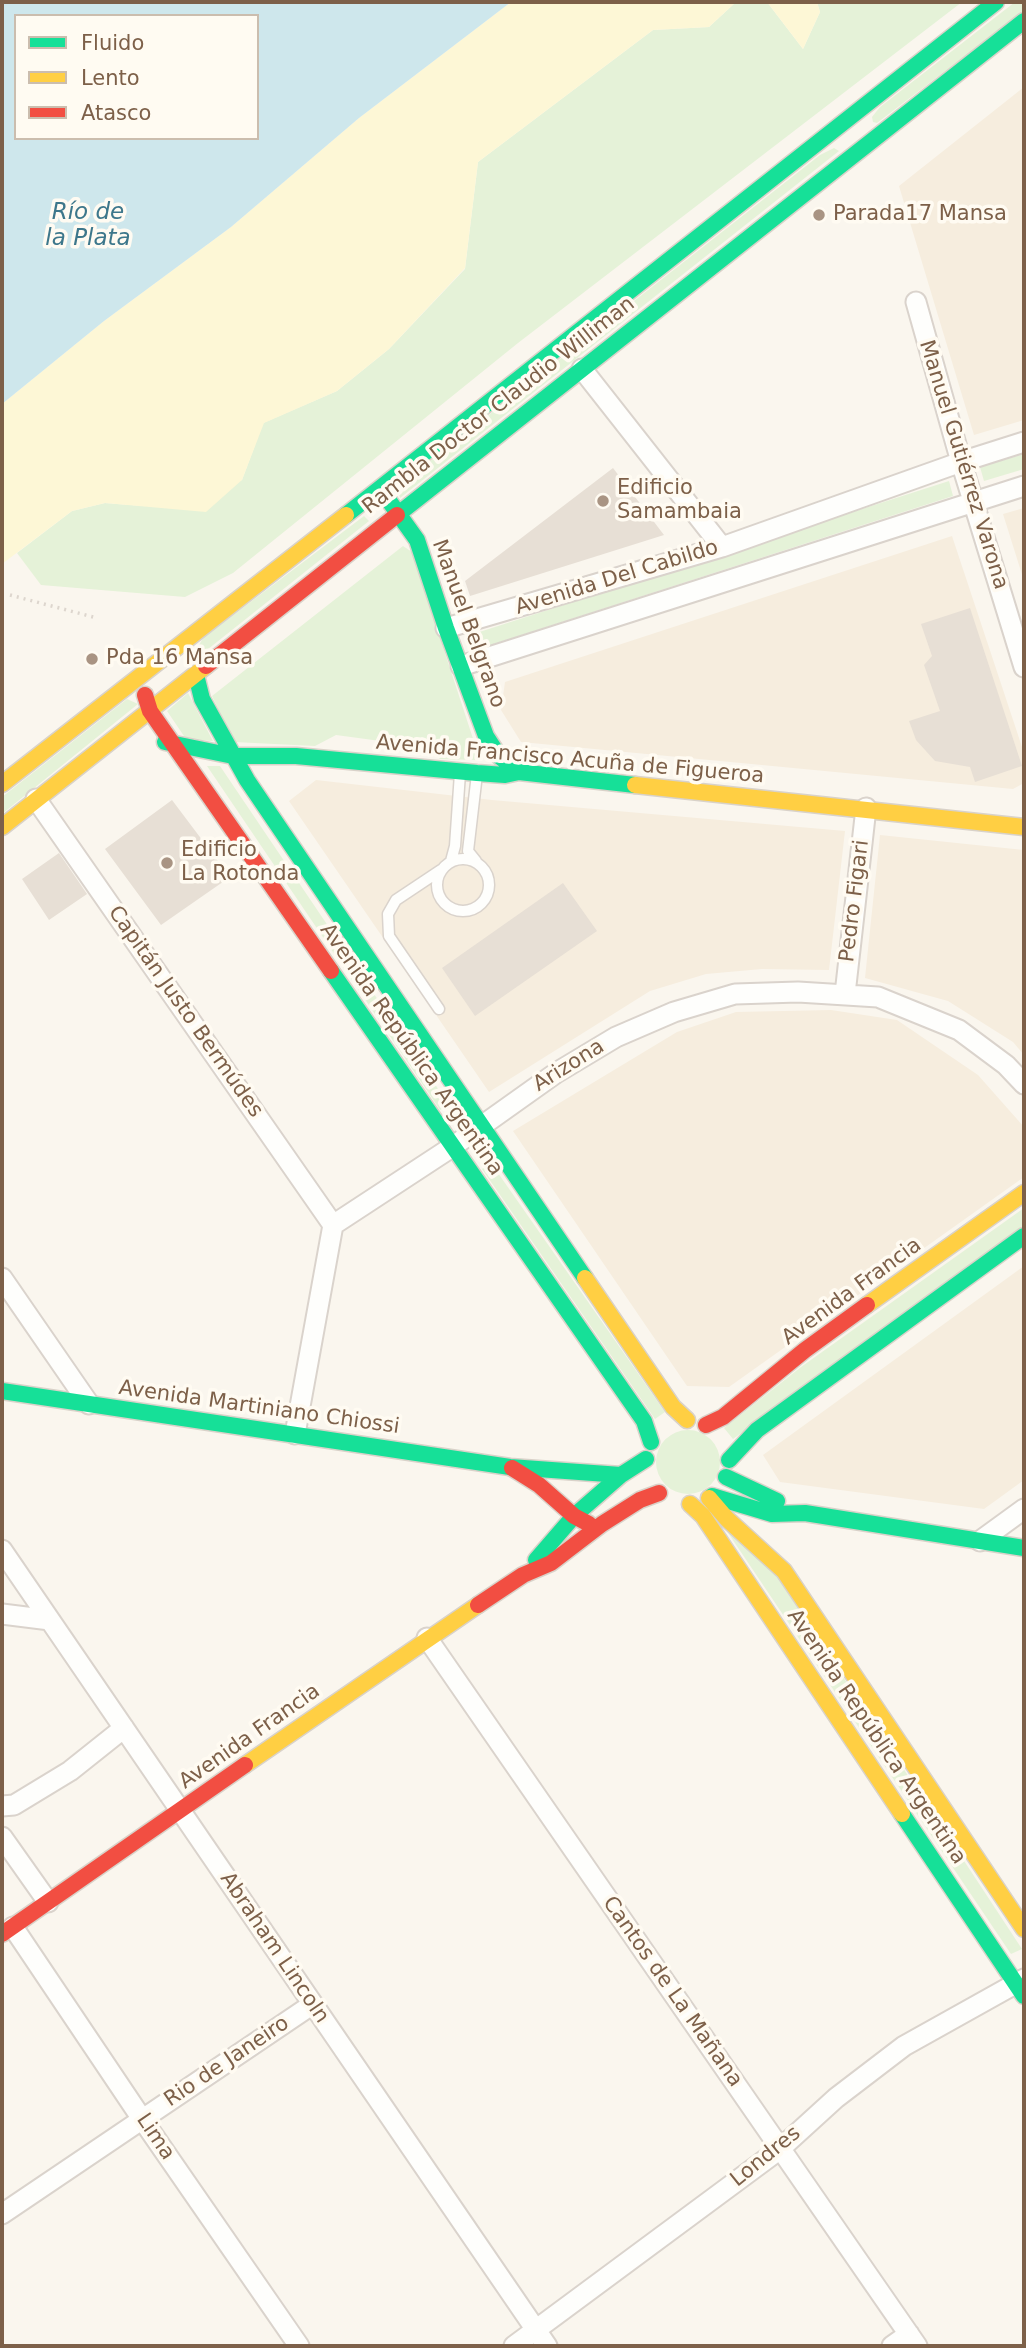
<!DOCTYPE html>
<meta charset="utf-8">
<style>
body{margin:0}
#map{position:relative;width:1026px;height:2348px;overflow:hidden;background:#faf6ee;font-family:"DejaVu Sans",sans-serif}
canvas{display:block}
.frame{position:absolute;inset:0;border:4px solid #7d6049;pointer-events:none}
.legend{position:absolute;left:14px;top:14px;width:245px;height:126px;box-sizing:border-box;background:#fffbf2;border:2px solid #cbbdae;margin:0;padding:9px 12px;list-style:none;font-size:21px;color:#7d6049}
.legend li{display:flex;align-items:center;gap:14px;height:35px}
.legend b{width:35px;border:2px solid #cbbdae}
</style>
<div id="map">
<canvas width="1026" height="2348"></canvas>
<div class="frame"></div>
<ul class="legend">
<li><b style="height:9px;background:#16e098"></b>Fluido</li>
<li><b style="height:9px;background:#ffcf43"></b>Lento</li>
<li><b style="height:9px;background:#f24e42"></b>Atasco</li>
</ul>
</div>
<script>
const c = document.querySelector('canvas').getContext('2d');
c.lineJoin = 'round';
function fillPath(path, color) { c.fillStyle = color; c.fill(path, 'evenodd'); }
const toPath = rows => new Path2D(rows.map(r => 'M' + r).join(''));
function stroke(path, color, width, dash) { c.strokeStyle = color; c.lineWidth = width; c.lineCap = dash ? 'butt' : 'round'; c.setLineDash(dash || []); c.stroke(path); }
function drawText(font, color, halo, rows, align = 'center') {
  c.font = font + ' "DejaVu Sans",sans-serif'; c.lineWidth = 7; c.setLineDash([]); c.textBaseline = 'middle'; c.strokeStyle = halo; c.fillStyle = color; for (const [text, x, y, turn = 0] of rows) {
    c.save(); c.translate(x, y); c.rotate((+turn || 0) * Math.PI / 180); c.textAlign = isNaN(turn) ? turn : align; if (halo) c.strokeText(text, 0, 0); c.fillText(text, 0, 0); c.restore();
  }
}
fillPath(toPath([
 [1024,87,1024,420,974,435,899,186],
 [1024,508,1024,581,1003,514],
 [952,536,1024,753,1024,783,1013,789,521,742,501,710,505,682],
 [316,780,492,800,845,831,829,970,762,969,706,974,650,991,489,1092,289,801],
 [880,835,1024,850,1024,1055,1013,1042,948,1001,865,978],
 [831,1010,897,1020,978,1075,1024,1127,1024,1177,729,1387,687,1386,513,1131,677,1032,736,1012],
 [1024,1266,1024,1480,984,1509,780,1482,763,1455]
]), '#f6edde');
fillPath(toPath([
 [736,2,767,2,803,49,820,12,817,2,962,2,518,343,233,573,185,597,41,585,17,553,72,511,105,503,144,506,242,480,263,423,337,391,389,349,465,269,478,162,653,30,709,27],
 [1015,2,1024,2,1024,11,877,123,873,122,872,117,880,107],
 [834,148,839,151,400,498,397,487,820,155],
 [1024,454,1024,469,984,481,980,467],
 [949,481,953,496,472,651,467,636],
 [364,516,369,521,188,665,203,638],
 [403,546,412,552,480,760,439,759,447,750,336,735,315,746,234,742,212,696],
 [188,693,213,741,186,739,167,711],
 [127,699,138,704,2,814,2,797],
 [207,766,220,766,449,1105,440,1110],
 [491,1163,665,1412,655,1419,482,1169],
 [1024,1208,1024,1227,733,1439,724,1428,801,1367],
 '656 1462a32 32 0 1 1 64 0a32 32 0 1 1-64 0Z',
 [712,1509,778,1578,1022,1949,1011,1954]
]), '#e5f2d8');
fillPath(toPath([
 [511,2,736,2,709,27,653,30,478,162,465,268,389,349,337,391,264,423,242,480,206,512,105,503,72,511,2,564,2,404,104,321,231,227,359,118],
 [767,2,817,2,820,12,803,49]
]), '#fdf7d6');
fillPath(toPath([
 [2,2,511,2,359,118,231,227,104,321,2,404],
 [16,16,257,16,257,138,16,138]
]), '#cee7ec');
fillPath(toPath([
 [613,468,664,535,470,596,465,581],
 [970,608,1022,766,975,782,970,767,935,761,916,740,909,721,940,711,924,665,932,656,921,624],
 [172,800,230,877,161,925,105,849],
 [59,853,87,894,49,920,22,879],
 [563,883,597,931,475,1016,442,968]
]), '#e7dfd5');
const lane = toPath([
 '437 885a26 26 0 1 1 52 0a26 26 0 1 1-52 0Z',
 [451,861,455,846,460,773],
 [476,861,468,851,477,774],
 [439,1009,389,936,388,914,396,900,441,870]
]);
const street = toPath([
 [916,302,961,462,1024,667],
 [582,369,722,547],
 [446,628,722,547,961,462,1024,442],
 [461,666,1024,486],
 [36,799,333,1225],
 [845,994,866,808],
 [2,1278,89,1404],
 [295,1434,333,1225,452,1147,556,1073,616,1037,674,1012,735,994,798,992,878,997,959,1030,1006,1065,1024,1084],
 [980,1541,1024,1509],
 [2,1550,547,2346],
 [2,1614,50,1620],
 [427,1638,917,2346],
 [2,1806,14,1805,70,1771,124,1728],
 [2,1837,48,1902],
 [13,1927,142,2119,299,2346],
 [2,2214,313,2004],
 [514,2346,780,2149,836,2098,904,2046,1024,1979],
 [892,2346,909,2334]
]);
const fast = toPath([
 [387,498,417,540,446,628,486,736,499,756,519,772],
 [346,515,996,2],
 [397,515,1024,21],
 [196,675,202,699,247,780,585,1278],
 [165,742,233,756,296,756,477,773,505,775,519,772,635,785],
 [331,971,644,1421,651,1442],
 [2,1391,510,1467,621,1475],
 [729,1460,757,1430,1024,1236],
 [726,1477,777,1501],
 [712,1496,772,1514,805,1513,1024,1548],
 [536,1560,574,1516,621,1475,646,1459],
 [902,1814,1024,1996]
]);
const slow = toPath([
 [2,784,346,515],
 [635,785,1024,827],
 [2,827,206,666],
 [585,1278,673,1407,687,1420],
 [867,1305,1024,1193],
 [709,1498,727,1519,784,1571,1024,1929],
 [690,1504,703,1516,902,1814],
 [245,1765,478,1605]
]);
const jam = toPath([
 [206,666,397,515],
 [145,695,150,711,331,971],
 [706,1425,723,1417,805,1350,867,1305],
 [512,1468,539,1485,574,1516,589,1524],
 [478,1605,523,1575,551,1563,602,1524,640,1500,659,1493],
 [2,1934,245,1765]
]);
stroke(lane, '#dad3cc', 13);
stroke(street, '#dad3cc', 23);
stroke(fast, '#d9d2c9', 19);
stroke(slow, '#d9d2c9', 19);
stroke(jam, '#d9d2c9', 19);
stroke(toPath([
 [10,595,97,618]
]), '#ddd6ce', 3.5, [2, 5]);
stroke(lane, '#fefefc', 10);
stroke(street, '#fefefc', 19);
stroke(fast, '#16e098', 16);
stroke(slow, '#ffcf43', 16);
stroke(jam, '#f24e42', 16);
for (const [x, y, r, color] of [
 [819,215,7,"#a99483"],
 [603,501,7,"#a99483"],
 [92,659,7,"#a99483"],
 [167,863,7,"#a99483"]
]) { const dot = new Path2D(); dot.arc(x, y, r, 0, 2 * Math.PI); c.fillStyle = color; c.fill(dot); stroke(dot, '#fffbf2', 2.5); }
drawText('21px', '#7d6049', '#fffbf2', [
 ["Parada17 Mansa",833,215],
 ["Edificio",617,489],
 ["Samambaia",617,513],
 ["Pda 16 Mansa",106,659],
 ["Edificio",181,851],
 ["La Rotonda",181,875]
], 'left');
drawText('21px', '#7d6049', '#fffbf2', [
 ["Rambla Doctor Claudio Williman",499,406,-38],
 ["Manuel Gutiérrez Varona",963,465,73],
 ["Avenida Del Cabildo",617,578,-17],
 ["Manuel Belgrano",468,624,70],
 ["Avenida Francisco Acuña de Figueroa",570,760,5],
 ["Pedro Figari",855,901,-83],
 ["Capitán Justo Bermúdes",185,1012,55],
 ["Avenida República Argentina",411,1050,55],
 ["Arizona",569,1066,-32],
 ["Avenida Francia",852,1292,-36],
 ["Avenida Martiniano Chiossi",259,1408,8],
 ["Avenida Francia",250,1737,-35],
 ["Avenida República Argentina",876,1737,56],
 ["Abraham Lincoln",274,1948,56],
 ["Cantos de La Mañana",672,1992,55],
 ["Rio de Janeiro",227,2062,-34],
 ["Lima",155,2137,56],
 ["Londres",766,2157,-39]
]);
drawText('italic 23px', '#3d778b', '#fffbf2', [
 ["Río de",88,213],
 ["la Plata",88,239]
]);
</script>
